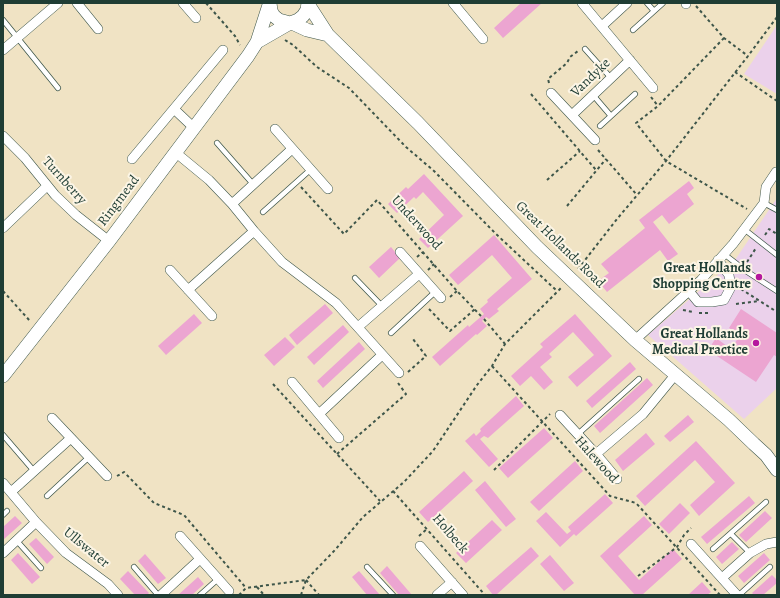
<!DOCTYPE html>
<style>
body{margin:0}
#map{position:relative;width:780px;height:598px;overflow:hidden;background:#f0e3c4;font-family:Alegreya,serif}
canvas{display:block}
.frame{position:absolute;inset:0;border:4px solid #1f3d34;pointer-events:none}
</style>
<div id="map">
<canvas width="780" height="598"></canvas>
<div class="frame"></div>
</div>
<script>
const c = document.querySelector('canvas').getContext('2d');
c.lineJoin = 'round';
function fillPath(path, color) { c.fillStyle = color; c.fill(path, 'evenodd'); }
const toPath = rows => new Path2D(rows.map(r => 'M' + r).join(''));
function stroke(path, color, width, dash) { c.strokeStyle = color; c.lineWidth = width; c.lineCap = dash ? 'butt' : 'round'; c.setLineDash(dash || []); c.stroke(path); }
function drawText(font, color, halo, rows, align = 'center') {
  c.font = font + ' Alegreya,serif'; c.lineWidth = 4; c.setLineDash([]); c.textBaseline = 'middle'; c.strokeStyle = halo; c.fillStyle = color; for (const [text, x, y, turn = 0] of rows) {
    c.save(); c.translate(x, y); c.rotate((+turn || 0) * Math.PI / 180); c.textAlign = isNaN(turn) ? turn : align; if (halo) c.strokeText(text, 0, 0); c.fillText(text, 0, 0); c.restore();
  }
}
fillPath(toPath([
 [777,25,777,94,744,74],
 [777,198,777,388,744,419,648,335,735,260]
]), '#ebd1eb');
fillPath(toPath([
 [521,3,542,3,503,38,494,28],
 [424,174,463,216,428,248,419,239,444,215,423,192,416,199,414,197,397,213,388,204,406,187,408,189],
 [689,181,694,188,687,194,694,204,669,224,662,215,653,222,678,254,668,261,660,250,607,292,598,281,609,273,601,264,645,228,639,220],
 [494,235,532,279,497,309,499,311,489,319,486,317,482,321,487,326,477,335,476,334,440,366,432,357,468,325,469,327,484,314,480,309,488,302,487,300,512,278,492,255,458,285,449,275],
 [391,247,400,258,379,278,369,267],
 [325,304,333,313,297,345,289,335],
 [741,309,777,333,777,357,774,355,756,382,708,350,716,338,731,349,740,335,729,328],
 [194,314,202,323,166,355,158,346],
 [575,314,612,356,577,387,568,377,594,355,573,332,549,354,552,357,540,367,553,382,544,390,531,376,520,386,511,376,543,347,540,344],
 [343,325,349,332,314,365,307,357],
 [285,337,295,347,274,366,264,355],
 [359,342,365,349,323,388,317,381],
 [630,362,636,369,592,408,586,401],
 [647,378,653,385,600,433,594,426],
 [516,396,524,406,488,438,484,436,480,439,498,459,489,467,465,441,474,433,476,436,481,431,480,429],
 [688,415,694,422,670,442,664,436],
 [544,428,553,438,508,478,499,468],
 [646,433,655,444,623,471,615,460],
 [696,441,735,483,699,516,690,505,715,482,695,460,645,506,636,496],
 [575,461,583,471,539,511,530,502],
 [464,471,473,481,428,522,419,512],
 [485,481,516,519,506,527,475,490],
 [605,494,613,503,576,536,574,534,560,547,536,521,546,512,567,534,571,531,568,527],
 [749,496,755,503,707,544,701,537],
 [680,503,690,513,669,534,659,524],
 [765,511,772,518,746,542,739,535],
 [15,516,22,523,3,540,3,527],
 [644,516,652,525,618,556,639,580,673,549,682,559,642,595,635,595,600,556],
 [492,520,502,530,466,563,456,553],
 [36,538,54,557,47,564,29,544],
 [732,542,739,549,722,564,716,557],
 [531,547,539,556,496,595,493,595,486,586],
 [18,553,40,577,32,584,11,560],
 [764,553,770,560,744,583,738,576],
 [145,554,166,578,158,584,138,561],
 [550,555,574,583,564,591,540,564],
 [387,566,412,595,399,595,380,573],
 [128,571,149,593,147,595,135,595,120,579],
 [359,571,380,595,367,595,352,577],
 [772,575,777,580,777,583,763,595,754,595,752,593],
 [198,577,204,584,192,595,178,595],
 [702,582,711,592,707,595,688,595]
]), '#eca5d1');
const lane = toPath([
 [647,3,654,11],
 [3,20,58,88],
 [633,30,663,3],
 [585,49,611,78],
 [593,95,611,116],
 [600,126,635,94],
 [217,143,253,184],
 [764,203,777,210],
 [263,212,310,170],
 [744,229,777,255],
 [724,254,746,271,777,291],
 [355,278,382,306],
 [391,333,435,292],
 [578,434,639,379],
 [3,435,34,471],
 [47,496,89,457],
 [3,515,7,511],
 [731,534,750,553],
 [17,541,41,568],
 [713,549,766,502],
 [134,567,158,595],
 [367,567,393,595],
 [200,595,218,579],
 [739,595,770,567]
]);
const street = toPath([
 [77,3,98,29],
 [183,3,196,18],
 [453,3,483,39],
 [582,3,653,88],
 [686,3,686,4],
 [602,26,627,3],
 [3,50,58,3],
 [551,93,595,140],
 [174,109,193,127],
 [572,115,630,60],
 [275,129,328,189],
 [3,136,25,158,55,195,76,215,109,241],
 [175,152,209,180,232,204,254,231,282,262,336,303,399,373],
 [132,159,223,50],
 [232,204,292,149],
 [3,228,47,186],
 [400,252,441,298],
 [170,270,212,316],
 [188,290,254,231],
 [689,291,698,302,712,302,724,300,731,287,729,275,718,260],
 [358,327,419,274],
 [635,340,701,280,733,244,764,203,766,187,776,172],
 [292,382,339,438],
 [319,414,382,355],
 [560,415,596,454,617,479],
 [52,418,107,476],
 [596,454,643,414,675,375],
 [3,483,36,522,66,553,108,584,118,595],
 [11,492,71,438],
 [180,536,229,591],
 [691,544,737,595],
 [420,546,463,595],
 [3,553,36,522],
 [722,578,750,553,766,544,777,542],
 [161,595,200,559],
 [437,595,452,582]
]);
const secondary = toPath([
 [270,3,271,11,274,16,279,20,290,23,298,20,303,16,307,10,308,3],
 [308,4,328,35,418,123,537,247,635,340,729,420,754,444,766,455,777,470],
 [292,23,307,30,328,35],
 [257,42,290,23],
 [3,376,109,241,248,56,257,42,269,5]
]);
stroke(lane, '#3e564a', 6);
stroke(street, '#3e564a', 10);
stroke(secondary, '#3e564a', 14);
stroke(toPath([
 [206,3,235,36,240,45],
 [696,6,724,38,748,56],
 [724,38,658,106,636,123,666,161,747,209],
 [285,40,293,45,317,67,349,88,406,147,434,171,496,234,557,291],
 [735,72,777,101],
 [549,83,548,79,567,63,570,57,578,51],
 [531,94,596,170],
 [651,97,658,106],
 [598,150,637,195],
 [547,180,580,151],
 [301,187,344,234,377,200,457,291,481,316],
 [567,206,606,159],
 [765,235,769,229,777,234],
 [417,257,423,252],
 [747,262,756,248],
 [578,269,617,219,666,161,748,56,777,17],
 [428,270,434,264],
 [741,289,777,312],
 [3,291,30,321],
 [450,297,457,291],
 [736,304,759,301],
 [429,309,450,331,475,309],
 [683,310,693,312],
 [699,313,711,313],
 [484,319,505,344],
 [492,366,610,496,636,503,720,595],
 [408,372,426,356,413,339],
 [273,384,380,501],
 [337,454,406,394,398,383],
 [494,470,550,414],
 [117,476,124,472,154,503,184,515,246,588],
 [393,491,485,595],
 [419,536,427,529],
 [638,576,677,547,684,535,691,528],
 [306,580,319,595],
 [257,587,264,595],
 [239,595,246,588,306,580],
 [301,595,306,580,335,550,363,517,404,482,433,451,477,385,492,366,505,344,562,287]
]), '#3e564a', 2, [3, 3]);
stroke(lane, '#fff', 4.5);
stroke(street, '#fff', 9);
stroke(secondary, '#fff', 13);
for (const [x, y, r, color] of [
 [759,277,4,"#b5179e"],
 [756,343,4,"#b5179e"]
]) { const dot = new Path2D(); dot.arc(x, y, r, 0, 2 * Math.PI); c.fillStyle = color; c.fill(dot); stroke(dot, '#fcf5e5', 1.5); }
drawText('14px', '#1f3d34', '#fcf5e5', [
 ["Vandyke",591,78,-44],
 ["Turnberry",64,181,48],
 ["Ringmead",119,201,-53],
 ["Underwood",416,223,48],
 ["Great Hollands Road",560,245,44],
 ["Halewood",596,460,48],
 ["Holbeck",450,534,49],
 ["Ullswater",86,548,39]
]);
drawText('bold 14px', '#1f3d34', '#fcf5e5', [
 ["Great Hollands",751,269],
 ["Shopping Centre",751,285],
 ["Great Hollands",748,335],
 ["Medical Practice",748,351]
], 'right');
</script>
